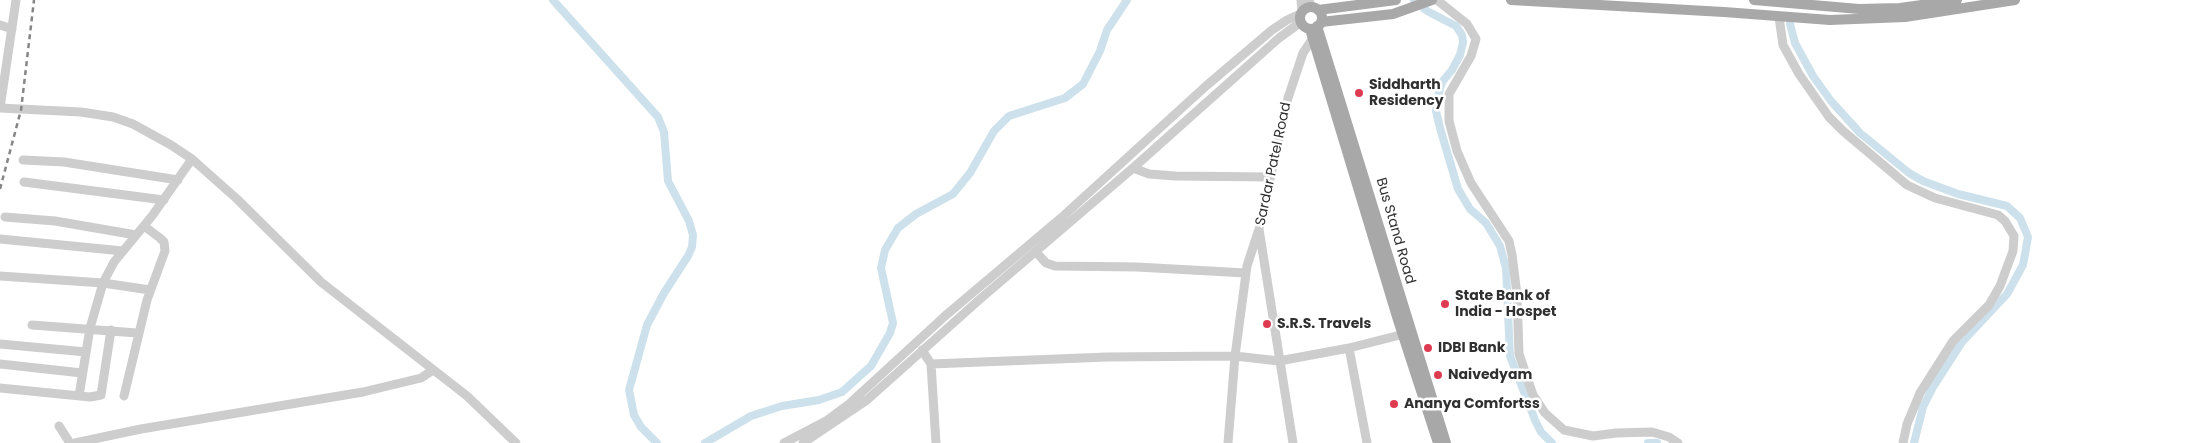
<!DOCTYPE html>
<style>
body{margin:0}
canvas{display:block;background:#fff}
</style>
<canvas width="2204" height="443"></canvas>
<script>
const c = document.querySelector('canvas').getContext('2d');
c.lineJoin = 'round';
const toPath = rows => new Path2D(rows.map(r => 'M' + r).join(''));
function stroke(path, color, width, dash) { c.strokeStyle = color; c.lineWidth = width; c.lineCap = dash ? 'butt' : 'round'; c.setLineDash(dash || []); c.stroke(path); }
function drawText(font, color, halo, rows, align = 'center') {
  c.font = font + ' Poppins,sans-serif'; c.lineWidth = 5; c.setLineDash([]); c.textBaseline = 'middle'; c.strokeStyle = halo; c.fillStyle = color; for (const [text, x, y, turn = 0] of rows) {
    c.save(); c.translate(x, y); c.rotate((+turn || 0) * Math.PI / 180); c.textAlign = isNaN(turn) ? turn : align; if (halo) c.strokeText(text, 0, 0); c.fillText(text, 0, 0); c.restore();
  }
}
stroke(toPath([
 [553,0,658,117,664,132,668,181,689,221,693,235,692,247,688,256,664,293,647,325,629,390,634,415,641,427,657,443],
 [1414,0,1427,11,1456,26,1462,35,1463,42,1460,55,1452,70,1442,82,1438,96,1436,111,1440,128,1458,189,1470,209,1486,223,1500,246,1506,268,1510,356,1535,420,1541,432,1552,443],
 [1790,24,1795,43,1813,76,1831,101,1860,133,1909,173,1923,181,1958,194,2007,206,2020,218,2028,237,2023,265,2007,294,1962,342,1933,387,1923,407,1914,443],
 [705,443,751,416,782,406,819,400,842,392,871,366,890,333,893,323,881,268,885,250,898,228,916,214,953,194,970,173,994,131,1009,116,1065,98,1083,84,1100,51,1107,30,1127,0],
 [1648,443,1657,443]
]), '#cce1eb', 8);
stroke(toPath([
 [1301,0,1302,11],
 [1309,0,1311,7],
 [1437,0,1467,24,1476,39,1471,56,1449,94,1449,121,1457,151,1471,183,1509,241,1512,255,1517,294,1519,354,1533,395,1545,413,1564,430,1593,436,1616,433,1652,432,1669,437,1678,443],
 [1779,17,1783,45,1799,74,1829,117,1843,131,1907,185,1935,198,1998,215,2005,221,2014,236,2013,251,2000,286,1989,305,1953,341,1920,393,1907,424,1903,443],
 [0,25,12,29],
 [0,108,81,112,113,117,133,124,171,145,192,159,237,199,321,282,467,396,516,443],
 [0,108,16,0],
 [23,160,64,162,178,180],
 [1133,168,1149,174,1175,176,1269,177],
 [24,182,164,200],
 [5,217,55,221,136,235],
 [0,239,123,251],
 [1036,252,1046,263,1055,266,1137,267,1246,273],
 [0,276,103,283,150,290],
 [32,325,137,333],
 [0,344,86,352],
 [1349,348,1367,443],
 [922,350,931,364,936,443],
 [0,364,82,373],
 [931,364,1107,357,1235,356,1279,361,1349,348,1408,333],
 [0,388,90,397,101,395,111,330],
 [79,396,90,328,103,283,114,262,152,216,192,159],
 [124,396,147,300,165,251,164,242,160,238,144,226],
 [59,426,70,443],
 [75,443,141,429,363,392,421,378,433,370],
 [784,443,826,421,849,404,945,316,1061,218,1206,86,1272,30,1287,20,1300,14],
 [803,443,867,400,979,300,1133,168,1279,38,1301,22],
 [1228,443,1235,356,1247,266,1258,232],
 [1293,443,1259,229,1288,98,1303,53,1313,38]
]), '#cdcdcd', 9);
stroke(toPath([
 [1511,0,1724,12,1830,20,1905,17,2015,0],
 [1754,0,1859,9,1900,8,1957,0],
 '1300 18a11 11 0 1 1 22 0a11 11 0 1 1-22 0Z',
 [1318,10,1396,0],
 [1321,22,1393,14,1432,0],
 [1317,26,1446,443],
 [1310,29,1398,320,1438,443]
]), '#a8a8a8', 10);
stroke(toPath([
 [0,189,21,110,34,0]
]), '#858585', 2.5, [5, 4]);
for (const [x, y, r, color] of [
 [1359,93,5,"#de3b51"],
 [1445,304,5,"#de3b51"],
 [1267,324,5,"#de3b51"],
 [1428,348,5,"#de3b51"],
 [1438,375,5,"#de3b51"],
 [1394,404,5,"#de3b51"]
]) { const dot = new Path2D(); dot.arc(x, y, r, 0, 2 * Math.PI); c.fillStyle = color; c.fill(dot); stroke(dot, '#fff', 2); }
drawText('bold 14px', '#303030', '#fff', [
 ["Siddharth",1369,85],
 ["Residency",1369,101],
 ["State Bank of",1455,296],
 ["India - Hospet",1455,312],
 ["S.R.S. Travels",1277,324],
 ["IDBI Bank",1438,348],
 ["Naivedyam",1448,375],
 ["Ananya Comfortss",1404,404]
], 'left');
drawText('14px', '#303030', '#fff', [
 ["Sardar Patel Road",1274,164,-78],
 ["Bus Stand Road",1395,231,74]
]);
</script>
